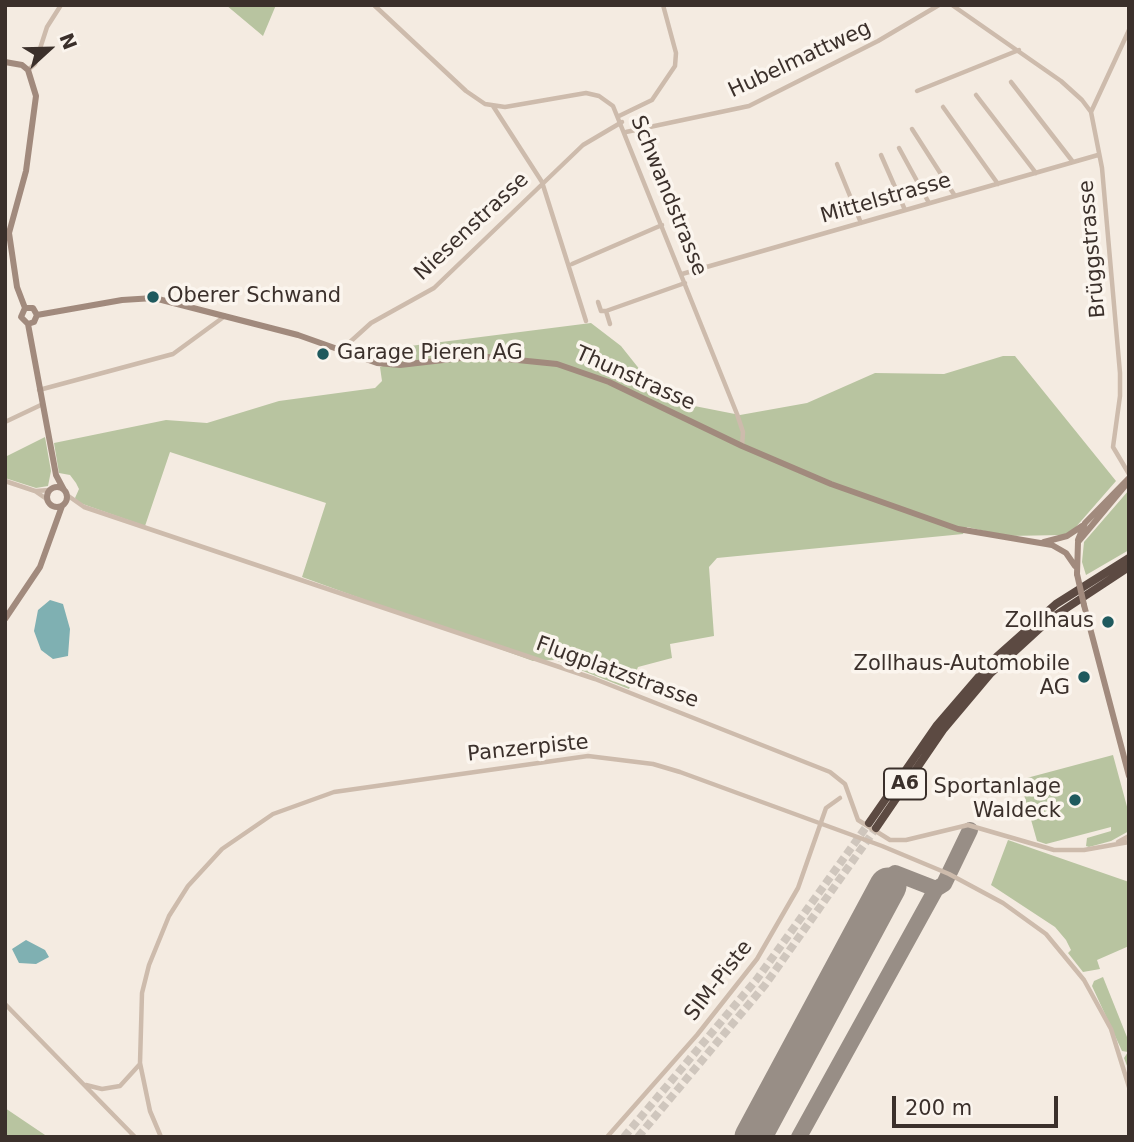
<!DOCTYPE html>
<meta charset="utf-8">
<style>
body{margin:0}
#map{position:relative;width:1134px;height:1142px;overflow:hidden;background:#f4ebe1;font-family:"DejaVu Sans",sans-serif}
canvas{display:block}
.frame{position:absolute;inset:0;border:7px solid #3b302b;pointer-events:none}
.north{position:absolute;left:14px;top:14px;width:70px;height:70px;-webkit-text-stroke:5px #fbf5ee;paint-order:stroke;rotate:68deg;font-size:19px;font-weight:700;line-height:28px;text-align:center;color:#3b302b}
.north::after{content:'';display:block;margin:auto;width:24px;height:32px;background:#3b302b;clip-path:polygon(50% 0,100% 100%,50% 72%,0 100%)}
.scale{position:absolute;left:892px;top:1096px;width:166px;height:32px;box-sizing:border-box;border:4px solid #3b302b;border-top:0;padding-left:9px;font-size:21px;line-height:24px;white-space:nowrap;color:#3b302b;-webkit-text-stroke:5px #fbf5ee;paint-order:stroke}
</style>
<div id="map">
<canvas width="1134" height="1142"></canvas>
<div class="frame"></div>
<div class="north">N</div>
<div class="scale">200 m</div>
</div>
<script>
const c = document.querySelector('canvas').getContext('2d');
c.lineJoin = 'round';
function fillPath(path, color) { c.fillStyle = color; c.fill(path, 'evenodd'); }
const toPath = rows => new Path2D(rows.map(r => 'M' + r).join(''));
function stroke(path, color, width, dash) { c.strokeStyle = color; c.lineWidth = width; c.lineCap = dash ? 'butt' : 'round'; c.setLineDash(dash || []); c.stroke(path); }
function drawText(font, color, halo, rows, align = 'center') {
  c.font = font + ' "DejaVu Sans",sans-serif'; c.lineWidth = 7; c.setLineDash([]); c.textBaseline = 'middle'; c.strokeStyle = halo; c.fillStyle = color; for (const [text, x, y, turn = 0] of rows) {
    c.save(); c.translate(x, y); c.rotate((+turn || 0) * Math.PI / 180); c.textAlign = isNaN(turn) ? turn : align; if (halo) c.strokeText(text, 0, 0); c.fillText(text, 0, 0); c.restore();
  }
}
fillPath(toPath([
 [226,5,276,5,263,36],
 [591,323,621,346,664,400,740,415,807,403,875,373,944,374,1003,356,1015,356,1116,481,1075,528,1064,535,1007,536,967,527,963,534,717,558,709,567,714,636,670,644,672,658,638,667,629,689,555,660,533,661,302,577,326,503,170,452,145,526,77,502,75,498,79,489,76,483,70,475,59,473,54,443,166,420,207,423,279,401,375,388,382,381,380,367,386,365,402,347],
 [45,437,51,471,48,486,36,488,5,478,5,457],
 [1129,490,1129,550,1086,575,1082,562,1084,542],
 [1113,755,1129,814,1129,831,1111,841,1089,847,1086,846,1087,838,1111,831,1111,827,1046,844,1037,841,1021,784,1023,779],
 [1008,840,1129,882,1129,946,1097,960,1100,969,1083,972,1068,953,1071,950,1066,940,1055,927,991,885],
 [1103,977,1129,1042,1129,1071,1124,1058,1128,1052,1122,1051,1092,986,1094,981],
 [5,1108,48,1137,5,1137]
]), '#b8c4a0');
fillPath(toPath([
 [50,600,63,604,70,629,68,656,53,659,41,650,34,631,38,610],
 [26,940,45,950,49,957,36,964,19,963,12,949]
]), '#7fb0b2');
stroke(toPath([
 [888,886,895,873,936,889],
 [799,1137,936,889,944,884,970,830]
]), '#988e86', 16);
stroke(toPath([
 [753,1137,888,886]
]), '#988e86', 37);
stroke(toPath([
 [624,1137,757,979,869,823],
 [638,1137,765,985,876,828]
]), '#cfc6bd', 8, [8, 4]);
stroke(toPath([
 [374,5,466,91,485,104,505,107,586,93,599,96,613,106,737,414,743,432,742,446],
 [952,5,1061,81,1082,100,1091,112,1102,168,1120,373,1120,396,1113,447,1129,474],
 [28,70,35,64,47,27,61,5],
 [1011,82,1073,162],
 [917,91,1019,50],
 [976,95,1036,173],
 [493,106,542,182,586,321],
 [943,107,998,184],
 [1091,112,1129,30],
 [619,116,652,100,675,66,676,53,663,5],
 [912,129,955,196],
 [626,132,749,106,878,41,939,5],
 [899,148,929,203],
 [881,155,905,210],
 [837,164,861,223],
 [572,264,662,225],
 [682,274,1098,155],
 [598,302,601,311,606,311,685,283],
 [606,311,610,324],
 [340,351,371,323,434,288,583,145,622,122],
 [39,390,173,354,225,316],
 [5,422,43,404],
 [5,481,35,491,48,500],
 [36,491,50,490],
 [67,495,84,507,595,679,830,772,845,784,858,820,890,840,906,840,968,825,1054,850,1084,850,1129,842],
 [1118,842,1129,836],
 [5,1004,135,1137],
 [86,1085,102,1089,120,1086,140,1064],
 [161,1137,150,1111,140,1063,142,993,149,965,169,916,188,886,222,849,273,814,334,792,588,756,653,764,680,772,882,846,949,874,1003,903,1046,934,1084,980,1111,1029,1129,1087],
 [607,1137,697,1035,757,959,798,888,826,808,840,798]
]), '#cdbbac', 4.5);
stroke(toPath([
 [5,62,22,65,28,70,36,96,26,171,9,233,17,287,25,308],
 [25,308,33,308,37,315,34,322,28,324],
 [25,308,21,317,28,324],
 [37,315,122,300,154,298,298,335,377,363,400,365,478,356,557,364,609,382,742,446,831,484,958,529,1052,545,1066,553,1075,566],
 [28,324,56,475,64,490],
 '47 497a10 10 0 1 1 20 0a10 10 0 1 1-20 0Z',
 [1078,540,1085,523,1128,479],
 [1044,542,1067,536,1082,526],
 [1077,574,1078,542,1129,481],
 [1084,605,1129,776],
 [5,619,40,567,62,506]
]), '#a18a7d', 6);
stroke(toPath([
 [869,823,937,725,993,660,1056,604,1129,558],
 [876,828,943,730,991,673,1050,619,1129,567]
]), '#5c4a42', 8);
stroke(toPath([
 [1077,574,1084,605]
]), '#a18a7d', 6);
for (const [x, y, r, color] of [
 [153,297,7,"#1f5a5e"],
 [323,354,7,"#1f5a5e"],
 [1108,622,7,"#1f5a5e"],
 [1084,677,7,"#1f5a5e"],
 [1075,800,7,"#1f5a5e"]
]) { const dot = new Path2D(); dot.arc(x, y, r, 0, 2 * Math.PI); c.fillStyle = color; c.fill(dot); stroke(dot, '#fbf5ee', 2.5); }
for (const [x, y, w] of [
 [905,784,42]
]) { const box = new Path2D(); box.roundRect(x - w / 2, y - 15.5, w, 31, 5); c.fillStyle = '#fbf5ee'; c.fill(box); stroke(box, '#3b302b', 2); }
drawText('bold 19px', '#3b302b', null, [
 ["A6",905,784]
]);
drawText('21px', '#3b302b', '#fbf5ee', [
 ["Hubelmattweg",800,60,-25],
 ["Schwandstrasse",668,196,68],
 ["Mittelstrasse",886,199,-16],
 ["Niesenstrasse",472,227,-43],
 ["Brüggstrasse",1093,249,-95],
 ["Thunstrasse",635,379,24],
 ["Flugplatzstrasse",617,673,20],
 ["Panzerpiste",528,749,-6],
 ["SIM-Piste",719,981,-52]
]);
drawText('21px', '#3b302b', '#fbf5ee', [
 ["Oberer Schwand",167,297,"left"],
 ["Garage Pieren AG",337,354,"left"],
 ["Zollhaus",1094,622],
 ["Zollhaus-Automobile",1070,665],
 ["AG",1070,689],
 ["Sportanlage",1061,788],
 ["Waldeck",1061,812]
], 'right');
</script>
